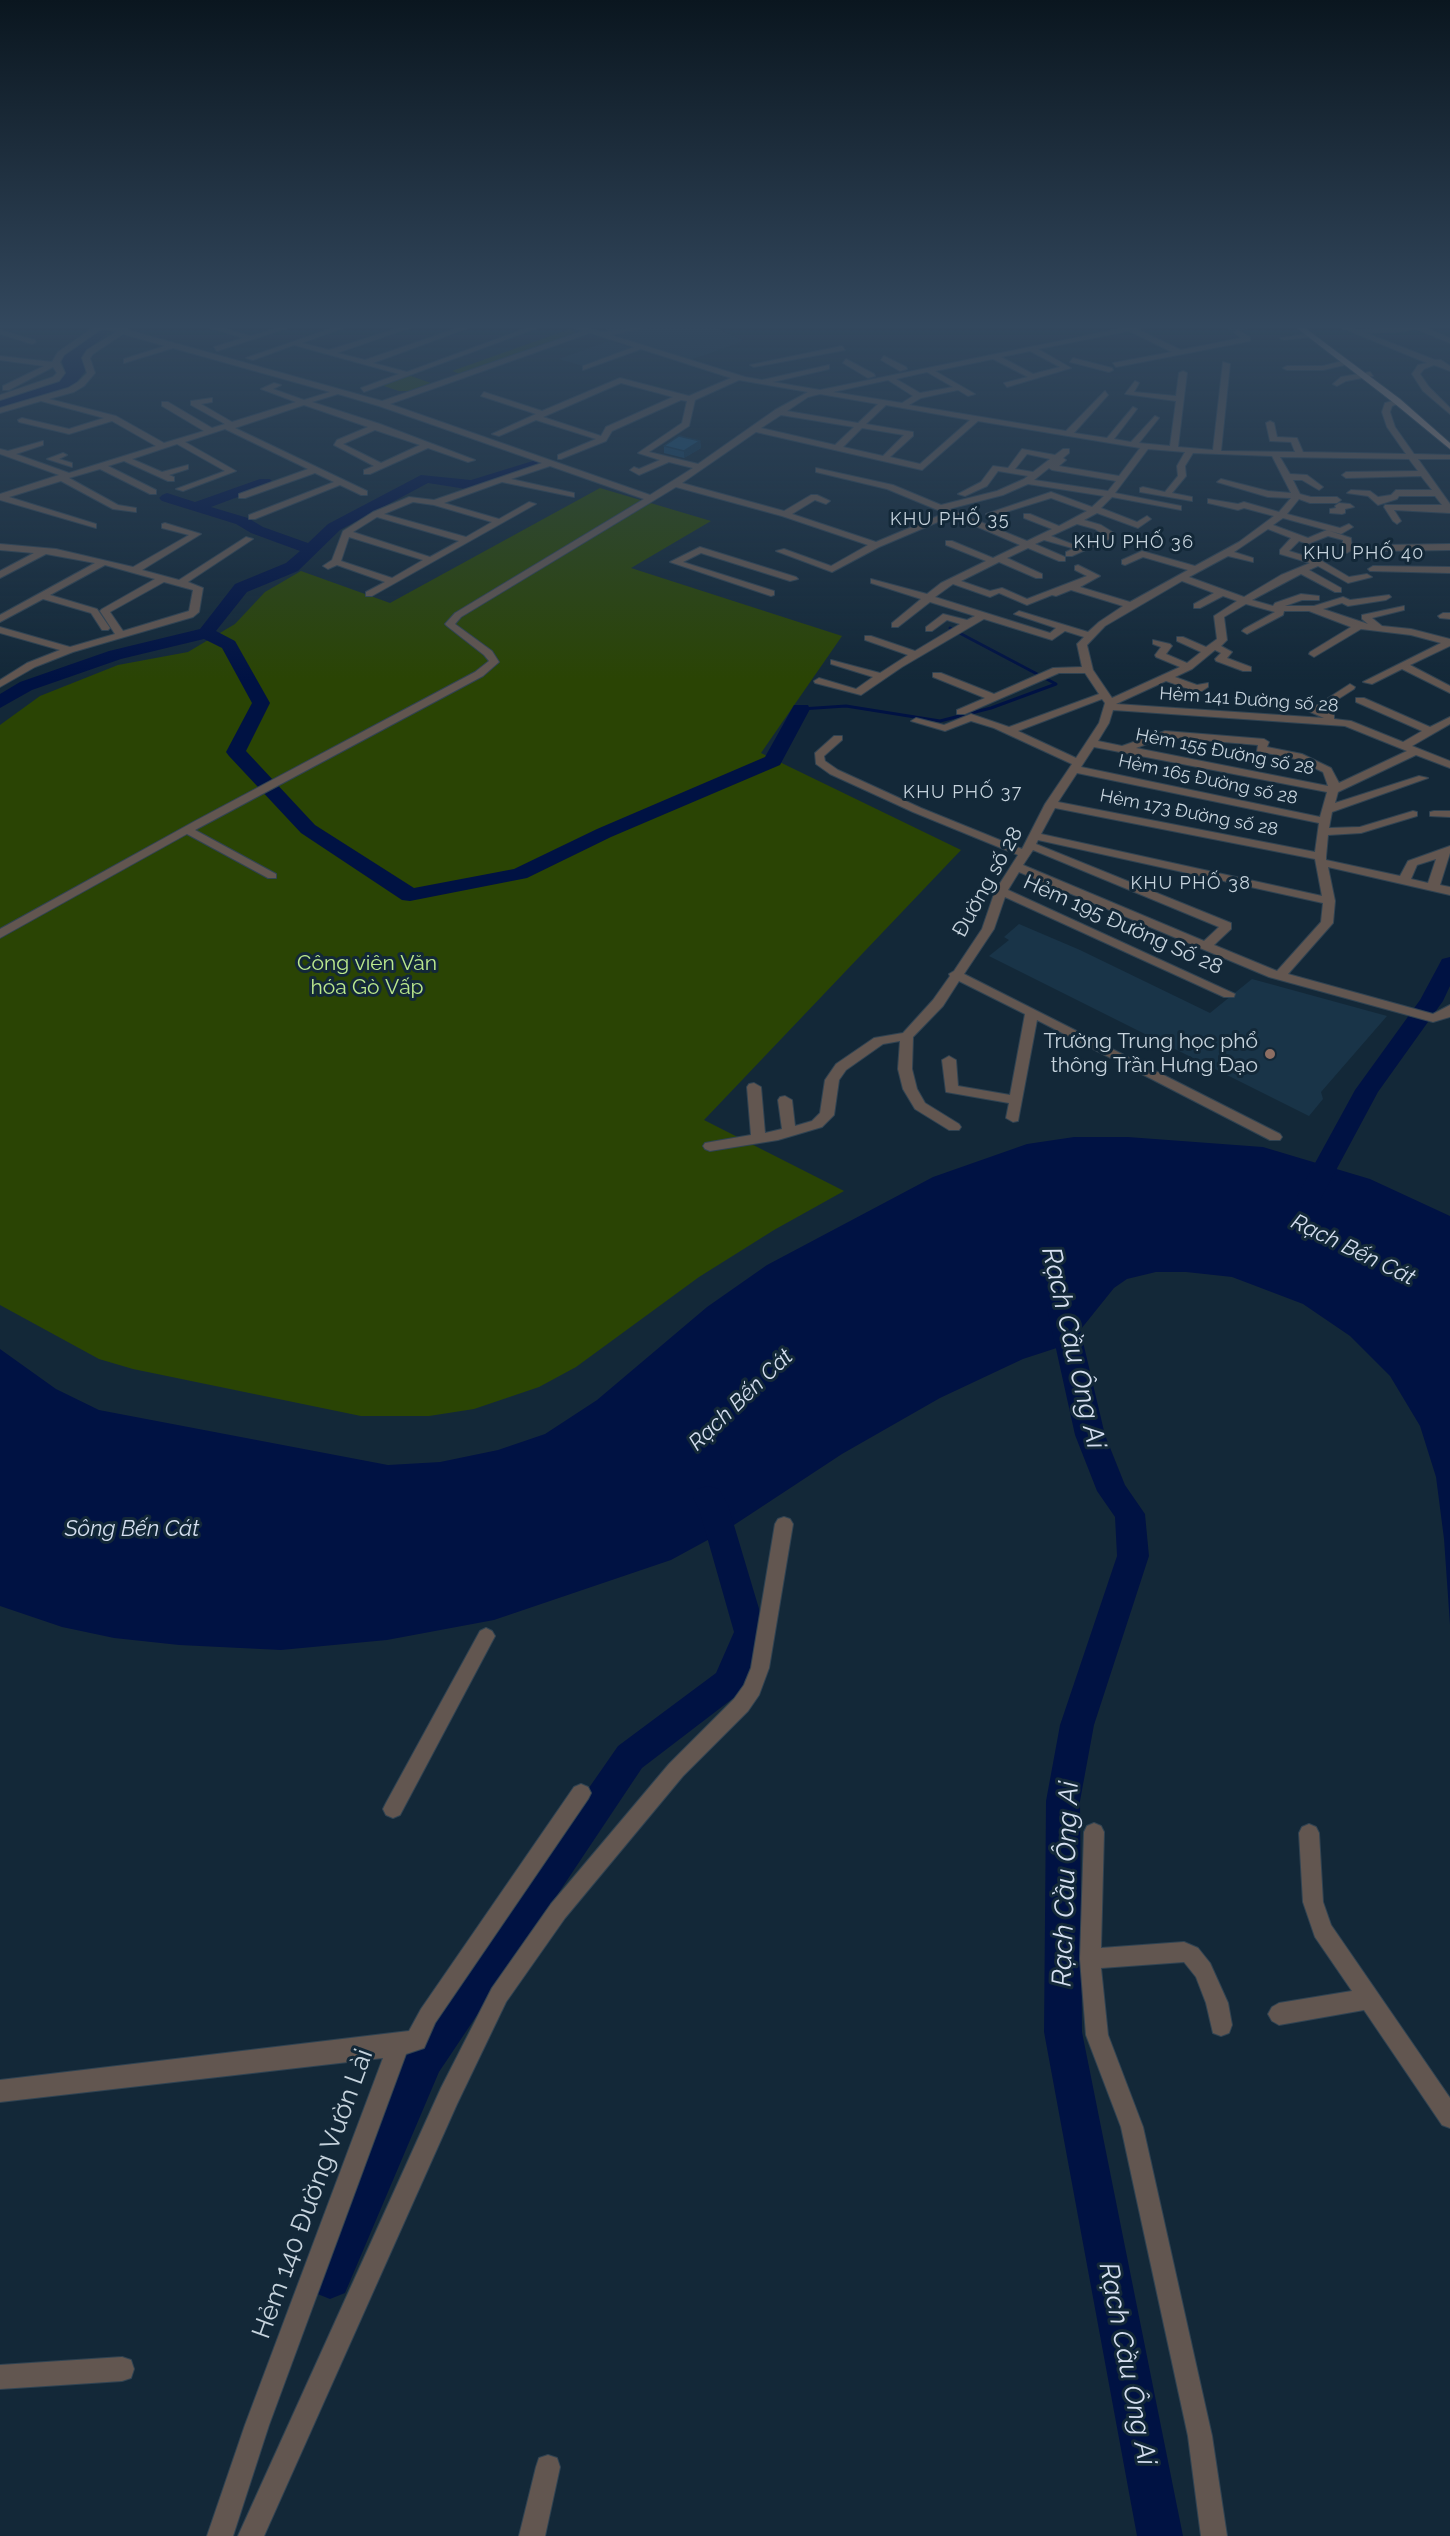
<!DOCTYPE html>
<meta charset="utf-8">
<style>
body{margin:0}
canvas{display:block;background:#132838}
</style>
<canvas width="1450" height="2536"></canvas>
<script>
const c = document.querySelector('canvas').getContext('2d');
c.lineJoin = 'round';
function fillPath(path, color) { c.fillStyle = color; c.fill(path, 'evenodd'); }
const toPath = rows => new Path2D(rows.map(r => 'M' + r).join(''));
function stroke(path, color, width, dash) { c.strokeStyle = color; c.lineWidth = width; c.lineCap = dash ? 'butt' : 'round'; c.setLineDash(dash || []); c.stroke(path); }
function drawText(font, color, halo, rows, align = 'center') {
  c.font = font + ' Raleway,sans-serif'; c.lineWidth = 6; c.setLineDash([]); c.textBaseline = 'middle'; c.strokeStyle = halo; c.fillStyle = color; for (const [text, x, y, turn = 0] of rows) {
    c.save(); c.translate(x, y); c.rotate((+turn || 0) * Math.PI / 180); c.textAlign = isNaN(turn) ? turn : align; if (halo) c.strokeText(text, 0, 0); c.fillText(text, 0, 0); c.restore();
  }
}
fillPath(toPath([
 [613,325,711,325,744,341,690,360,619,337,603,328],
 [609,341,632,348,583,366,559,359],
 [1019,924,1080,950,1210,1013,1252,979,1387,1016,1321,1092,1323,1099,1309,1116,989,956,1009,940,1004,937]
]), '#193448');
fillPath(toPath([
 [570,329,577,333,463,375,452,371],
 [408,375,431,383,409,391,399,391,381,385],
 [600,488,711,521,631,568,842,636,761,753,961,850,704,1120,844,1191,774,1230,699,1277,576,1367,539,1387,474,1409,429,1416,361,1416,133,1369,99,1359,0,1305,0,725,40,696,118,665,188,652,235,624,265,592,301,571,390,603]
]), '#2a4404');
fillPath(toPath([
 [98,328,111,330,82,355,86,370,75,384,57,392,0,409,0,400,60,380,65,370,61,359,63,353],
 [1074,1137,1128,1137,1263,1147,1370,1179,1450,1216,1450,1625,1444,1539,1436,1477,1420,1426,1390,1376,1350,1336,1303,1304,1232,1277,1186,1272,1156,1272,1127,1279,1114,1288,1069,1344,1023,1359,940,1398,842,1454,728,1529,671,1560,494,1620,387,1640,281,1650,179,1645,114,1638,62,1627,0,1606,0,1349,56,1389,99,1410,388,1465,440,1462,498,1450,545,1434,597,1400,707,1307,767,1265,933,1177,1027,1144]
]), '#001243');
stroke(toPath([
 [801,709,846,706,940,721,991,708,1056,684,950,628]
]), '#001243', 3);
fillPath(toPath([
 [536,460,544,465,541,468,472,490,428,483,340,530,298,571,247,592,216,631,235,641,270,703,246,751,315,825,414,888,514,869,597,829,765,757,794,705,808,705,810,709,780,765,611,837,527,878,410,901,402,900,301,833,229,756,226,752,252,703,222,648,204,639,121,659,32,690,0,708,0,694,20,682,109,651,200,629,235,584,286,563,300,551,251,533,236,524,162,501,159,498,162,495,167,493,195,502,260,479,270,479,273,482,270,485,211,507,248,518,263,527,308,543,328,524,421,475,471,480,536,460],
 [1450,957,1450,986,1443,1001,1378,1092,1319,1202,1310,1205,1301,1202,1297,1196,1355,1090,1420,1000,1442,959,1450,957],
 [1061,1298,1071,1301,1075,1308,1105,1435,1125,1485,1145,1514,1149,1556,1094,1725,1080,1801,1082,2032,1183,2536,1137,2536,1044,2032,1046,1801,1060,1725,1117,1556,1115,1517,1097,1491,1075,1435,1047,1308,1051,1301,1061,1298],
 [708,1486,719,1489,728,1505,766,1632,740,1693,642,1768,439,2072,345,2293,330,2299,315,2293,309,2278,411,2044,618,1746,716,1673,734,1632,699,1509,693,1498,697,1489,708,1486]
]), '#001243');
const minor = toPath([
 [97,325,128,327,128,330,382,401,583,331,568,325,577,325,602,332,657,325,611,335,745,377,762,380,829,365,829,369,773,382,820,390,1123,328,1126,325,1150,325,1137,329,1181,350,1241,338,1234,332,1238,330,1250,337,1250,341,1116,367,1113,363,1172,352,1129,331,1038,349,1071,368,1007,387,1004,383,1028,377,993,359,935,371,975,394,968,396,958,390,921,398,909,405,1066,431,1105,391,1108,395,1074,433,1107,438,1133,407,1137,409,1114,439,1131,442,1155,416,1159,418,1139,443,1170,446,1176,401,1125,394,1135,381,1139,383,1134,392,1176,396,1179,373,1183,371,1187,373,1178,447,1213,450,1223,362,1230,364,1221,451,1295,452,1291,442,1270,441,1266,423,1270,421,1274,423,1277,437,1297,438,1303,452,1406,454,1387,427,1382,412,1385,403,1400,399,1400,403,1392,406,1390,412,1395,427,1414,454,1450,455,1450,459,1418,459,1450,504,1450,513,1394,510,1401,521,1397,524,1393,521,1384,507,1385,505,1442,505,1435,496,1399,496,1397,499,1378,505,1368,496,1347,493,1351,490,1370,491,1378,497,1391,495,1396,490,1432,490,1421,476,1346,478,1342,475,1346,472,1418,471,1409,459,1280,457,1290,474,1307,475,1323,487,1319,490,1302,480,1293,480,1300,494,1311,497,1337,497,1341,500,1337,503,1310,503,1299,499,1287,514,1340,528,1349,524,1353,527,1341,534,1283,518,1273,525,1308,538,1327,530,1351,538,1352,550,1347,553,1342,550,1343,540,1328,536,1308,544,1299,541,1289,551,1322,561,1349,577,1367,574,1372,577,1348,583,1318,566,1309,570,1341,588,1341,592,1335,592,1301,574,1252,600,1273,606,1275,603,1301,594,1319,596,1319,600,1302,600,1285,606,1314,606,1343,597,1350,600,1389,595,1391,597,1386,600,1348,606,1342,603,1323,609,1368,624,1362,619,1362,615,1404,606,1404,610,1372,618,1382,626,1411,629,1450,639,1450,646,1410,665,1450,686,1450,693,1402,669,1372,684,1363,682,1441,643,1411,635,1361,629,1314,657,1309,654,1310,652,1351,627,1309,611,1284,611,1283,615,1247,634,1242,631,1244,629,1275,612,1246,604,1224,617,1227,640,1221,646,1232,652,1227,658,1251,667,1251,671,1243,671,1216,661,1215,659,1221,653,1215,650,1192,669,1175,677,1197,685,1208,683,1208,687,1202,691,1194,691,1166,681,1116,704,1324,718,1308,711,1350,684,1355,687,1354,689,1321,710,1334,715,1334,719,1351,721,1403,742,1422,731,1356,702,1356,698,1364,698,1430,727,1450,717,1450,724,1412,746,1450,761,1450,768,1416,755,1338,792,1335,803,1419,776,1428,778,1332,812,1329,828,1360,827,1413,811,1417,812,1417,816,1361,833,1328,835,1326,857,1326,860,1400,876,1408,861,1450,846,1450,853,1440,885,1450,887,1450,895,1328,867,1335,901,1333,923,1288,974,1433,1014,1450,1005,1450,1017,1433,1022,1269,977,1019,872,1008,890,1235,994,1234,997,1224,997,1005,897,994,929,964,974,1280,1134,1282,1137,1280,1140,1270,1140,1037,1020,1018,1121,1013,1122,1006,1118,1009,1103,946,1092,942,1060,949,1056,956,1060,958,1086,1010,1095,1025,1014,959,981,943,1006,913,1037,912,1069,917,1089,925,1103,959,1124,961,1127,959,1130,949,1130,915,1109,903,1089,898,1069,900,1041,883,1044,846,1070,839,1080,834,1115,822,1127,778,1140,710,1151,705,1149,703,1146,705,1143,751,1135,747,1087,749,1084,754,1083,761,1087,765,1133,782,1129,778,1100,780,1097,785,1096,792,1100,795,1126,812,1121,820,1113,825,1080,836,1064,874,1038,903,1033,933,1000,950,976,949,974,954,971,982,929,995,891,1018,855,913,812,830,774,816,764,815,753,834,736,842,736,842,740,824,756,825,761,838,770,921,808,1022,849,1045,804,1072,764,994,728,971,721,945,731,911,721,916,718,944,725,971,714,1009,727,1099,694,1085,673,1059,673,965,714,957,714,957,710,985,698,933,677,933,673,941,673,994,694,1053,668,1082,667,1077,644,1084,637,1065,631,1052,640,984,619,902,667,861,695,815,683,814,681,819,678,856,689,873,677,831,664,831,660,880,673,908,655,865,640,865,636,871,636,915,651,960,624,947,620,932,631,926,631,926,627,943,614,967,620,975,616,930,602,898,627,892,627,892,623,921,599,871,583,871,579,927,594,941,583,986,561,946,545,946,541,952,541,993,558,1020,545,952,516,879,547,832,572,776,551,784,549,831,566,868,545,782,516,676,487,461,617,455,624,492,651,499,662,483,676,195,830,276,874,276,878,268,878,187,834,0,938,0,929,195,821,475,672,489,661,484,655,447,626,445,624,455,613,644,499,550,466,511,479,574,493,574,497,502,482,444,503,499,519,529,502,536,504,372,596,366,596,366,592,385,582,337,565,328,569,323,566,332,560,343,531,373,512,409,497,434,500,542,463,379,406,338,394,312,402,380,424,475,460,468,462,428,448,370,474,364,474,364,470,374,466,334,445,337,440,368,427,304,405,235,428,367,491,367,495,361,495,340,485,255,519,249,519,249,515,334,482,315,473,245,498,239,498,239,494,308,469,225,429,185,442,236,471,183,491,176,489,225,471,177,444,132,459,162,472,188,465,188,469,169,475,174,477,174,481,168,481,124,461,108,466,156,490,156,494,150,494,100,469,69,478,118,505,136,508,136,512,113,509,61,481,9,497,96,524,96,528,0,500,0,494,59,475,0,454,0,449,8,451,43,441,43,445,16,454,69,473,156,446,112,421,69,434,19,422,18,420,22,418,69,429,104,418,41,401,0,413,0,408,68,388,78,382,87,373,82,358,87,350,116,332,103,328,64,355,60,362,65,373,59,381,0,400,0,395,53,377,57,373,53,367,9,390,3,390,3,386,44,366,0,360,0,356,52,362,58,352,97,325],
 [590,333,634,347,583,366,583,370,641,349,731,378,689,396,620,378,542,411,484,392,481,396,536,414,492,434,499,436,536,420,596,439,558,455,558,459,561,459,606,441,612,431,681,400,687,401,682,423,638,453,660,460,639,469,634,467,630,470,639,475,669,462,693,468,650,495,390,404,590,333],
 [123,334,165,346,124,359,124,363,173,348,330,392,304,400,273,389,281,385,274,383,261,389,296,402,232,422,201,404,212,402,212,398,191,401,191,405,225,424,212,428,168,402,162,402,162,406,204,431,164,443,116,416,49,399,74,392,84,386,95,373,90,358,93,354,123,334],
 [1030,351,1060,367,1033,374,1001,357,1030,351],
 [927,372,953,387,920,393,896,379,927,372],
 [739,380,808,392,775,410,698,464,649,452,689,426,695,400,739,380],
 [888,380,913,396,902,403,833,392,888,380],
 [621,383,673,397,606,427,601,436,543,417,621,383],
 [820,394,878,404,858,423,787,411,808,397,820,394],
 [886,405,970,420,920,464,890,457,913,436,913,432,866,424,886,405],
 [781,415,854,427,835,445,761,428,781,415],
 [978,421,1140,448,1119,476,1059,466,1066,460,1063,458,1069,453,1069,449,1063,449,1055,455,1022,449,1008,468,993,466,981,482,958,494,965,496,987,486,998,471,1028,476,1024,479,997,491,941,505,893,485,816,468,816,472,887,489,945,513,876,542,792,514,815,500,826,504,830,501,817,495,811,495,784,511,682,483,756,432,922,470,978,421],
 [862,428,904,435,883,456,843,447,862,428],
 [375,430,420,445,381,463,343,444,375,430],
 [1148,449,1185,452,1177,466,1178,476,1165,492,1143,487,1140,488,1140,492,1192,501,1192,497,1172,493,1186,476,1185,466,1193,453,1272,456,1291,493,1268,491,1221,479,1217,482,1268,497,1291,498,1279,512,1244,502,1238,504,1208,499,1208,503,1238,510,1244,508,1274,516,1239,542,1195,566,1142,551,1122,560,1122,564,1125,565,1143,557,1188,570,1130,602,1080,587,1100,576,1078,565,1075,566,1075,570,1087,576,1027,599,1002,588,990,591,961,581,999,562,1036,578,1042,578,1042,574,1007,558,1028,548,1059,561,1065,561,1065,557,1035,544,1044,540,1072,548,1072,544,1051,536,1077,524,1095,529,1104,535,1066,552,1066,556,1072,556,1114,537,1114,533,1101,525,1084,520,1097,513,1138,528,1151,519,1147,516,1137,522,1101,508,1112,497,1181,510,1181,506,1115,493,1148,449],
 [1027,454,1050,459,1033,472,1015,469,1027,454],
 [1049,468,1052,470,1116,481,1108,491,1034,480,1049,468],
 [1028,484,1104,496,1092,507,1051,492,986,514,990,517,1051,498,1087,511,1059,526,1030,514,1024,514,1024,518,1052,529,1027,541,949,509,1003,495,1028,484],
 [413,502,434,505,492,522,466,537,384,514,413,502],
 [377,517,459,541,430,557,353,532,377,517],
 [1268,529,1291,538,1280,550,1280,554,1310,563,1281,575,1244,597,1189,577,1228,556,1253,562,1253,558,1234,552,1268,529],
 [349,537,423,560,392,578,341,561,349,537],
 [1182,581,1214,593,1194,604,1194,608,1200,608,1223,596,1237,601,1214,616,1217,639,1206,647,1183,637,1177,637,1177,641,1201,652,1187,663,1166,654,1172,646,1170,644,1153,640,1153,644,1161,647,1155,655,1156,657,1180,667,1112,698,1093,670,1087,645,1105,626,1182,581],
 [953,584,990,597,999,593,1027,605,1052,595,1056,596,1071,590,1123,606,1099,622,1088,632,1019,611,1014,614,1056,628,1050,633,935,597,953,584],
 [1102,699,1105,703,1099,723,1076,758,1018,731,1102,699],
 [1113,710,1345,726,1407,751,1339,783,1331,768,1302,754,1267,747,1269,742,1264,739,1165,731,1122,746,1098,741,1109,723,1113,710],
 [1166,737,1258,745,1257,751,1295,759,1323,772,1328,786,1136,748,1166,737],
 [1094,747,1327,792,1320,817,1081,767,1094,747],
 [1077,773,1319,823,1315,852,1058,802,1077,773],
 [1055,808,1315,859,1322,896,1041,834,1055,808],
 [1038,840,1323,903,1321,922,1277,971,1214,945,1231,929,1231,923,1036,844,1038,840],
 [1033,850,1219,927,1204,941,1023,865,1033,850],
 [1436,859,1428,883,1411,879,1417,865,1436,859],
 [201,325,211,325,251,336,287,325,297,325,217,351,214,347,243,338,201,325],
 [341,325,351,325,302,343,329,350,408,325,418,325,337,353,365,360,466,325,476,325,373,363,407,372,535,325,545,325,364,392,361,388,399,374,294,345,253,360,246,358,341,325],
 [1335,325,1344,325,1357,330,1428,325,1424,327,1450,338,1450,343,1416,329,1400,332,1366,333,1435,360,1441,360,1450,366,1450,371,1434,365,1424,369,1420,374,1429,387,1450,408,1450,414,1423,391,1412,374,1418,365,1427,363,1335,325],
 [0,330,35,340,36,342,32,344,0,334,0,330],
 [1313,333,1310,337,1284,340,1280,338,1313,333],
 [842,346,845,350,754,367,750,365,842,346],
 [884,356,906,367,907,369,900,371,881,360,884,356],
 [1073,358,1112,368,1113,370,1109,372,1070,362,1073,358],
 [846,359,874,374,875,376,868,378,843,363,846,359],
 [1346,360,1349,364,1323,370,1287,370,1283,368,1287,366,1323,366,1346,360],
 [1370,372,1373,376,1346,381,1337,386,1333,384,1341,377,1370,372],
 [63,453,67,455,59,459,72,463,72,467,47,459,63,453],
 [1339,503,1350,504,1354,507,1345,509,1345,513,1342,514,1330,513,1330,509,1336,508,1335,506,1339,503],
 [165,523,201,534,142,570,179,580,246,537,253,539,188,582,203,588,199,612,193,617,73,652,35,667,0,687,0,680,27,663,60,650,0,633,0,627,70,647,115,634,100,611,102,609,155,579,105,565,50,595,97,609,110,628,108,630,102,630,91,613,43,599,0,622,0,615,95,563,46,554,0,578,0,571,34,553,0,550,0,544,56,549,133,567,189,535,162,528,162,524,165,523],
 [164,582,193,590,189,611,123,631,110,612,164,582],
 [1450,544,1450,550,1384,551,1379,548,1384,545,1450,544],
 [700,547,796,577,798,579,790,581,701,553,683,562,774,591,774,595,771,596,670,562,700,547],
 [1373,566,1450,567,1450,573,1370,571,1368,569,1373,566],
 [1443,613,1450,613,1450,619,1440,618,1438,616,1443,613],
 [1434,811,1450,811,1450,817,1430,816,1430,812,1434,811],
 [784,1517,790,1519,793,1524,769,1668,759,1695,748,1711,683,1776,565,1918,506,2002,457,2104,264,2536,238,2536,441,2088,492,1988,551,1904,669,1764,734,1699,744,1685,751,1668,775,1524,778,1519,784,1517],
 [486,1628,492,1631,495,1636,400,1815,393,1818,386,1815,383,1809,386,1803,480,1631,486,1628],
 [581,1784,588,1787,591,1793,588,1799,435,2023,424,2048,406,2054,269,2425,233,2536,207,2536,245,2425,383,2058,0,2102,0,2080,409,2031,421,2009,574,1787,581,1784],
 [1094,1823,1101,1826,1104,1832,1101,1948,1184,1942,1198,1948,1210,1963,1228,2003,1232,2025,1229,2033,1221,2036,1213,2033,1206,2003,1196,1977,1184,1962,1101,1968,1108,2035,1143,2127,1212,2436,1227,2536,1201,2536,1188,2436,1121,2127,1086,2035,1080,1959,1084,1832,1087,1826,1094,1823],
 [1309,1824,1316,1827,1319,1833,1323,1902,1331,1925,1450,2098,1450,2128,1442,2125,1364,2010,1279,2025,1272,2021,1268,2014,1272,2007,1279,2003,1352,1991,1315,1937,1303,1902,1299,1833,1302,1827,1309,1824],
 [122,2357,131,2360,134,2369,131,2378,122,2381,0,2389,0,2365,122,2357],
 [548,2455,557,2458,560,2467,545,2536,519,2536,536,2467,539,2458,548,2455]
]);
const major = toPath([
 [1293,325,1301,325,1400,399,1450,443,1450,449,1394,403,1293,325]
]);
stroke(minor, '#304352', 2);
stroke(major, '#304352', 2);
fillPath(minor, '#625650');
fillPath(major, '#9d857a');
fillPath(toPath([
 [1220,325,1272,325,1232,331],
 [700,441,701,448,684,458,664,453,664,446]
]), '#15405f');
fillPath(toPath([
 [1233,325,1272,325,1232,331],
 [700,441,701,448,684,458,684,451]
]), '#11344d');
const building = toPath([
 [679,436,700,441,684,451,664,446,679,436]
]);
fillPath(building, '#184b6e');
stroke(building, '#11344d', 1.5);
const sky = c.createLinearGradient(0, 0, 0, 680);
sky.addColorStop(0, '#0a161f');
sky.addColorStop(0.48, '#33485e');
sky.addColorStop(1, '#33485e00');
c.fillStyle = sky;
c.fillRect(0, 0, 1450, 680);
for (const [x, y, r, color] of [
 [1270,1054,6,"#8d6e63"]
]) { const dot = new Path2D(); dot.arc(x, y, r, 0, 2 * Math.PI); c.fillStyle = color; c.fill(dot); stroke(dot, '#132838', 2); }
c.letterSpacing = '1.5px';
drawText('18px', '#c6d3dd', '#132838', [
 ["KHU PHỐ 35",950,520],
 ["KHU PHỐ 36",1134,543],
 ["KHU PHỐ 40",1364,554],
 ["KHU PHỐ 37",963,793],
 ["KHU PHỐ 38",1191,884]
]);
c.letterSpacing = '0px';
drawText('18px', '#c6d3dd', '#132838', [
 ["Hẻm 141 Đường số 28",1249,700,4],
 ["Hẻm 155 Đường số 28",1225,752,11],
 ["Hẻm 165 Đường số 28",1208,780,12],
 ["Hẻm 173 Đường số 28",1189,813,11]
]);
drawText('21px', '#c6d3dd', '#132838', [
 ["Đường số 28",988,882,-61],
 ["Hẻm 195 Đường Số 28",1123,925,24]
]);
drawText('21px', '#bbe98e', '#132838', [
 ["Công viên Văn",367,964],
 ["hóa Gò Vấp",367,988]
]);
drawText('21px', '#c6d3dd', '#132838', [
 ["Trường Trung học phổ",1258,1042],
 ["thông Trần Hưng Đạo",1258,1066]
], 'right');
drawText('italic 22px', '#d4deef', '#132838', [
 ["Rạch Bến Cát",1353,1250,26],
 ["Rạch Bến Cát",741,1400,-44],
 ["Sông Bến Cát",132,1529]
]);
drawText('26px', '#c6d3dd', '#132838', [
 ["Hẻm 140 Đường Vườn Lài",313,2194,-70]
]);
drawText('italic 27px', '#d4deef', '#132838', [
 ["Rạch Cầu Ông Ai",1073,1348,77],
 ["Rạch Cầu Ông Ai",1066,1884,-88],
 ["Rạch Cầu Ông Ai",1127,2364,79]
]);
</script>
